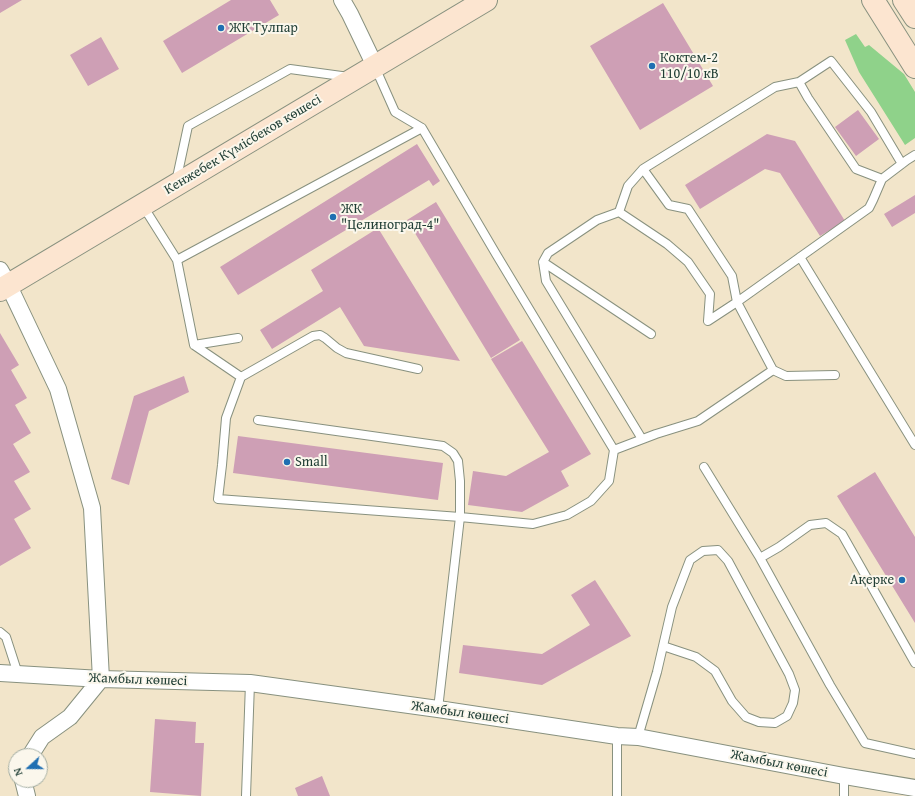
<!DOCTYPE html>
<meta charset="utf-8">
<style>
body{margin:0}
#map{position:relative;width:915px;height:796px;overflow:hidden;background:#f2e5ca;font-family:"Gentium Book Plus",serif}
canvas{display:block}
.north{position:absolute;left:8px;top:748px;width:40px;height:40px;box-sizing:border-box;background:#fbf7ec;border:1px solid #a3ada2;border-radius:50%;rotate:249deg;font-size:11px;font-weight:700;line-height:16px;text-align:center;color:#1f3d34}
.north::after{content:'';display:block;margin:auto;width:14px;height:18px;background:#1f6fb2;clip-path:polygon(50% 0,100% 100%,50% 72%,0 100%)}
</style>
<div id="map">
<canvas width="915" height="796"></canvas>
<div class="north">N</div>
</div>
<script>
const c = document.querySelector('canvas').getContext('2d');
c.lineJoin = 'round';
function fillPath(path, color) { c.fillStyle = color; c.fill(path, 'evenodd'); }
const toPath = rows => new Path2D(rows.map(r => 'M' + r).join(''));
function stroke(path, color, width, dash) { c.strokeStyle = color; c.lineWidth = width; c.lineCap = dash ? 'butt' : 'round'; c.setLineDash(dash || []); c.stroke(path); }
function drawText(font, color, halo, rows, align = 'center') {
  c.font = font + ' "Gentium Book Plus",serif'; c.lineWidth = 4; c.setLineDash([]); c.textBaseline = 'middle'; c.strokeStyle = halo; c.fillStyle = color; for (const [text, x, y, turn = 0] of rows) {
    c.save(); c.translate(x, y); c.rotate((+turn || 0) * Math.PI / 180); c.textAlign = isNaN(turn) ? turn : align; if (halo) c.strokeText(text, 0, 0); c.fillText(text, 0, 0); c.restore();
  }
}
fillPath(toPath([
 [856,34,865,47,869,45,904,74,915,92,915,138,905,145,859,72,845,40]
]), '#8fd28a');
fillPath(toPath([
 [0,0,22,0,0,13],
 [231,0,270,0,279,15,182,73,163,41],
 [663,3,713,86,640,130,590,46],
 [101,37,119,69,88,86,70,55],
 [858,110,879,139,856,156,835,127],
 [767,134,795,141,845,221,820,236,780,173,765,169,700,209,685,185],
 [417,144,440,181,433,186,429,180,238,295,220,267],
 [915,195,915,213,892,227,884,214],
 [436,202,520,340,491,358,407,220],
 [378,228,460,361,364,346,340,307,272,349,260,330,323,291,311,270],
 [0,333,19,365,11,370,27,398,15,405,31,433,13,444,30,472,14,481,31,509,14,519,31,548,0,566],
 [522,341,591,454,561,471,569,486,522,512,468,505,473,471,506,476,549,452,491,359],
 [184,376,189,392,149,411,129,485,111,479,134,396],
 [238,436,443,463,438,500,233,473],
 [875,472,915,537,915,623,837,496],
 [595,580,631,636,542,685,459,673,463,645,542,654,590,625,571,595],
 [155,719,196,722,195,743,204,743,201,796,150,792],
 [322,776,330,796,298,796,295,788]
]), '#ce9fb5');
const lane = toPath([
 [375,67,395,112,422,128,496,254,614,450,609,481,591,501,567,515,533,524,460,517,438,709],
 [799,82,831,61,871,112,902,164],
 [882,179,907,160,915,155],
 [176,182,188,126,290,69,349,77],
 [143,206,177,260,194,345],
 [800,257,915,445],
 [177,260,422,128],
 [543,262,651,334],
 [238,338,194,345,241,377,226,418,222,465,218,499,460,517,460,481,458,461,453,453,443,446,258,420],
 [773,370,786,376,835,375],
 [241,377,313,336,320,335,325,338,337,348,346,353,418,369],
 [642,439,546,281,543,262,548,253,597,220,619,212,667,244,688,262,710,294,708,321,737,302,732,276,688,209,669,205,643,169],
 [614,450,656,434,698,421,773,370,737,302,869,208,873,200,882,179,856,169,808,98,799,82,775,87,643,169,628,186,619,212],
 [704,467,760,558],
 [0,632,6,637,18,674],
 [915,663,842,534,826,523,810,525,779,547,760,558,830,685,865,743,915,754],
 [617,736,617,796],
 [638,737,657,672,672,607,690,560,703,551,718,550,728,561,789,674,795,690,793,703,787,716,775,723,759,722,746,717,732,701,715,671,696,657,663,646],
 [246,796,250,683],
 [844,796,844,776]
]);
const street = toPath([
 [342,0,350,14,375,66],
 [0,270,8,284,58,389,92,508,101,679,70,717,42,737,30,756],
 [0,673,101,679,250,683,438,709,617,736,638,737,844,776,915,788],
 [23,780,27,796]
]);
const secondary = toPath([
 [873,0,915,67],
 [904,0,915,17],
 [0,290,486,0]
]);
stroke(lane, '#88917f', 10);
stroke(street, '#88917f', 18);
stroke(secondary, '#88917f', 24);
stroke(lane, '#fff', 8);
stroke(street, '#fff', 16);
stroke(secondary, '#fce5d0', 22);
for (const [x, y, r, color] of [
 [221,28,4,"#1f6fb2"],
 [652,66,4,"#1f6fb2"],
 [333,217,4,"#1f6fb2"],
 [287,462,4,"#1f6fb2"],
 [902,580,4,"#1f6fb2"]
]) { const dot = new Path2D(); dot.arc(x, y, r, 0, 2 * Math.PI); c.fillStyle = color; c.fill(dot); stroke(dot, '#fbf7ec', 1.5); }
drawText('14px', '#1f3d34', '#fbf7ec', [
 ["ЖК Тулпар",229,28],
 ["Коктем-2",660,58],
 ["110/10 кВ",660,74],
 ["ЖК",341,209],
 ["\"Целиноград-4\"",341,225],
 ["Small",295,462],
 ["Ақерке",894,580,"right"]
], 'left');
drawText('14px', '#1f3d34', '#fbf7ec', [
 ["Кенжебек Күмісбеков көшесі",243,145,-31],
 ["Жамбыл көшесі",138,680,2],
 ["Жамбыл көшесі",460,713,8],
 ["Жамбыл көшесі",779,764,11]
]);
</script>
